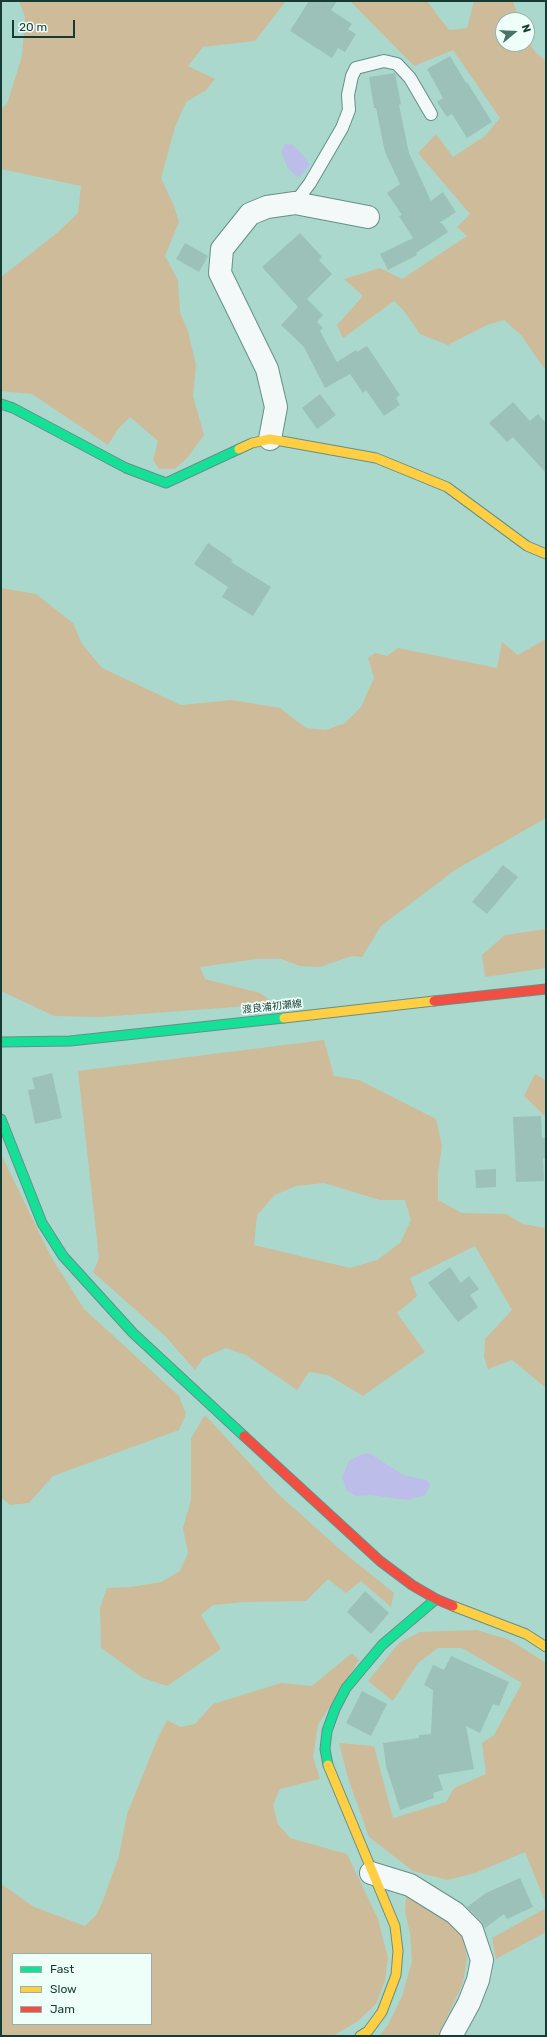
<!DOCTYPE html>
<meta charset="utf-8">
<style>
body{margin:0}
#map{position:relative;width:547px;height:2037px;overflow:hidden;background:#aad8cd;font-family:Rubik,sans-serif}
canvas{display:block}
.frame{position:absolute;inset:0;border:2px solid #163b33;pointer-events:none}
.legend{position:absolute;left:12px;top:1953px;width:140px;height:72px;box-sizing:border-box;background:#eefef9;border:1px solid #98b0aa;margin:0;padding:5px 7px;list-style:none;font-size:12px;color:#163b33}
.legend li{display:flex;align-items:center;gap:8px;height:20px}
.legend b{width:20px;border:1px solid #98b0aa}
.north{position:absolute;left:495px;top:12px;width:40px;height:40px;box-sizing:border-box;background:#eefef9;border:1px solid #98b0aa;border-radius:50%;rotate:72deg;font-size:11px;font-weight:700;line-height:16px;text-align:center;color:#163b33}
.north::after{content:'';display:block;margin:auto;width:14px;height:18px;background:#4a7269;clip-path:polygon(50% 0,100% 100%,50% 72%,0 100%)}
.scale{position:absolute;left:12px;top:20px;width:63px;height:18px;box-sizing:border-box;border:2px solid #163b33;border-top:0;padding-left:5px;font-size:12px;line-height:14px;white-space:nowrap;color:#163b33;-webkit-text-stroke:3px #eefef9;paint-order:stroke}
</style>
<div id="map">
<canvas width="547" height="2037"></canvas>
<div class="frame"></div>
<ul class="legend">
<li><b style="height:5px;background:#16e098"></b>Fast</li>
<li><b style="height:5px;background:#ffcf43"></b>Slow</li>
<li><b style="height:5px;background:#f24e42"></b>Jam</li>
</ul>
<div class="north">N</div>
<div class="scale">20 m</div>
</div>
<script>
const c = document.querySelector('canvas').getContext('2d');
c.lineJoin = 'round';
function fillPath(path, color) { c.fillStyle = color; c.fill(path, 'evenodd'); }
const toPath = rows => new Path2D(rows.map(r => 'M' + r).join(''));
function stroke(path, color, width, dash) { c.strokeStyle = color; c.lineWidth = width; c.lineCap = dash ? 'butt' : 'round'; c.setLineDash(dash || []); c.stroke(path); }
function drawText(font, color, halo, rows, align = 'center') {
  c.font = font + ' Rubik,"Noto Sans JP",sans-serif'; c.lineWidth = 3.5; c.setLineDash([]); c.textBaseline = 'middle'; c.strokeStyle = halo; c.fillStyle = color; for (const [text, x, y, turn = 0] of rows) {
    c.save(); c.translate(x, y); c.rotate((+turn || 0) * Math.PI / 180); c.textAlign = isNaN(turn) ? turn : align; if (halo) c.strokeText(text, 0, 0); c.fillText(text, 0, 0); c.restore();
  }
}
fillPath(toPath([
 [19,1,286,1,255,41,203,47,188,66,215,79,206,90,186,102,175,127,161,178,174,206,179,222,165,256,178,280,180,313,188,331,196,365,193,396,204,435,188,457,175,469,159,469,153,460,158,441,130,417,118,429,108,445,32,394,1,391,1,277,57,233,78,213,81,186,1,169,1,108,7,104,22,56,25,17],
 [350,1,427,1,449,30,467,28,474,1,513,1,519,20,503,20,503,44,527,44,527,39,535,52,546,61,546,371,521,335,504,320,487,325,448,345,420,334,404,311,394,301,343,338,337,325,363,296,344,279,380,268,402,279,467,236,457,227,470,214,418,153,436,134,453,157,485,136,500,118,453,50,414,66],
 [1,588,36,594,73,623,82,644,102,668,181,705,232,700,280,708,306,728,326,730,345,723,361,707,374,678,368,658,375,653,387,656,398,648,497,668,502,642,518,655,546,639,546,818,455,870,381,926,362,957,352,956,320,967,300,966,281,959,257,959,200,967,205,979,260,993,275,1004,101,1017,54,1016,1,991],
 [546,929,546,968,485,977,482,955,505,935],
 [324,1040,334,1076,359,1080,436,1119,442,1146,438,1172,438,1200,462,1213,506,1214,523,1224,546,1228,546,1388,512,1360,488,1369,484,1357,485,1339,512,1310,475,1246,410,1278,417,1296,397,1313,425,1352,363,1396,328,1375,309,1372,297,1390,246,1355,226,1348,203,1358,195,1370,166,1337,93,1272,99,1258,78,1071],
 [324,1183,380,1200,405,1200,411,1220,400,1243,377,1260,350,1268,254,1245,257,1215,275,1195,296,1186],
 [535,1074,546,1080,546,1117,524,1096],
 [1,1154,50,1255,84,1309,179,1396,186,1414,179,1430,53,1476,29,1503,10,1505,1,1497],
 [205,1415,278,1494,343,1552,394,1593,391,1607,361,1581,346,1593,328,1579,306,1601,244,1602,213,1605,201,1615,221,1649,167,1686,143,1678,101,1648,100,1608,107,1588,131,1587,161,1582,180,1571,188,1553,183,1528,191,1500,191,1438],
 [477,1630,510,1640,546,1663,546,1904,525,1852,475,1873,447,1880,413,1871,369,1837,348,1778,339,1743,374,1746,393,1818,446,1802,454,1788,486,1774,482,1743,494,1735,522,1683,462,1648,438,1648,418,1663,393,1701,368,1681,399,1643,420,1632],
 [352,1653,359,1660,318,1725,313,1757,320,1779,280,1789,273,1805,278,1824,290,1838,347,1854,378,1919,388,1958,385,1981,376,2004,358,2021,333,2036,1,2036,1,1884,34,1907,85,1926,96,1915,102,1903,119,1856,127,1814,157,1740,167,1720,180,1727,195,1724,213,1704,281,1683,312,1686],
 [13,1954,151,1954,151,2024,13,2024],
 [406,1897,426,1903,462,1933,467,1958,463,1983,438,2036,379,2036,388,2025,402,1996,412,1962,410,1933,405,1912],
 [546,1908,546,1932,496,1959,492,1938]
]), '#cebb9a');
fillPath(toPath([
 [285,144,293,145,302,154,310,165,298,178,288,168,281,152],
 [369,1453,403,1475,427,1480,430,1486,425,1495,408,1500,370,1495,356,1496,347,1491,342,1477,349,1461,358,1456]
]), '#bcbde9');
fillPath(toPath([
 [309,1,337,1,331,10,352,24,348,29,356,34,345,52,338,48,332,58,290,31],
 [450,56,466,83,467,82,492,122,467,138,452,114,447,117,437,102,443,98,427,69],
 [395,73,401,104,399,105,409,153,431,201,443,192,456,212,439,223,442,223,448,232,416,253,417,255,388,270,380,254,413,238,399,216,402,215,387,193,400,184,385,152,376,108,374,108,369,77],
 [300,233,322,257,319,260,332,274,307,299,323,315,317,322,323,328,320,331,337,362,356,350,357,352,367,346,400,395,396,398,400,405,384,416,366,390,363,393,350,374,325,388,304,347,281,325,298,307,262,267],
 [185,243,208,256,199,272,176,259],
 [320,394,336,415,317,429,302,408],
 [513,402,530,421,538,414,546,423,546,473,513,437,507,442,489,423],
 [208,543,233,560,231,562,271,587,253,616,222,597,228,587,194,564],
 [503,865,518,877,487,914,472,902],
 [52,1073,62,1118,35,1124,28,1090,35,1089,32,1078],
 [541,1116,542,1138,546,1138,546,1158,543,1158,544,1181,516,1182,513,1117],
 [496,1169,496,1187,476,1188,475,1170],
 [450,1267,461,1283,469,1276,479,1289,470,1295,478,1307,458,1322,428,1283],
 [365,1591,389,1613,371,1634,347,1612],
 [451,1656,509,1682,499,1706,493,1704,480,1733,466,1726,474,1769,438,1775,443,1790,433,1793,434,1798,400,1810,386,1766,383,1743,419,1738,419,1735,431,1734,433,1690,424,1685,433,1665,444,1670],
 [362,1691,387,1704,371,1736,346,1723],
 [520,1878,533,1907,507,1919,504,1914,485,1928,481,1921,467,1907,486,1893]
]), '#9cc1b8');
const lane = toPath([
 [295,203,310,183,342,128,349,110,348,95,352,76,356,68,384,61,397,64,410,78,431,114]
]);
const street = toPath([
 [270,439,276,407,267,369,220,273,222,249,250,214,267,207,295,203,368,217],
 [371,1873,410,1885,455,1913,472,1930,482,1960,478,1980,469,2003,451,2036]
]);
const fast = toPath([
 [1,404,13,408,126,468,166,483,239,449],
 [1,1042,70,1041,284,1018],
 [1,1119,42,1223,63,1256,133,1333,244,1436],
 [328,1765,325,1749,327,1731,335,1709,346,1688,382,1645,436,1599]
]);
const slow = toPath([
 [239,449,252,443,270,439,376,458,447,487,527,546,546,554],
 [284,1018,434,1001],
 [453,1606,526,1634,546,1647],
 [328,1765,395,1926,398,1951,396,1975,382,2012,368,2031,360,2036]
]);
const jam = toPath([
 [434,1001,546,989],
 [244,1436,380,1561,412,1585,436,1599,453,1606]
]);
stroke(lane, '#678f87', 14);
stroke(street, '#678f87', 24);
stroke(fast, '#678f87', 11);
stroke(slow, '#678f87', 11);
stroke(jam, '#678f87', 11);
stroke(lane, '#f2f9f8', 12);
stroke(street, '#f2f9f8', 22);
stroke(fast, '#16e098', 9);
stroke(slow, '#ffcf43', 9);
stroke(jam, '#f24e42', 9);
drawText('10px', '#163b33', '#eefef9', [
 ["渡良浦初瀬線",272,1007,-6]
]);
</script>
